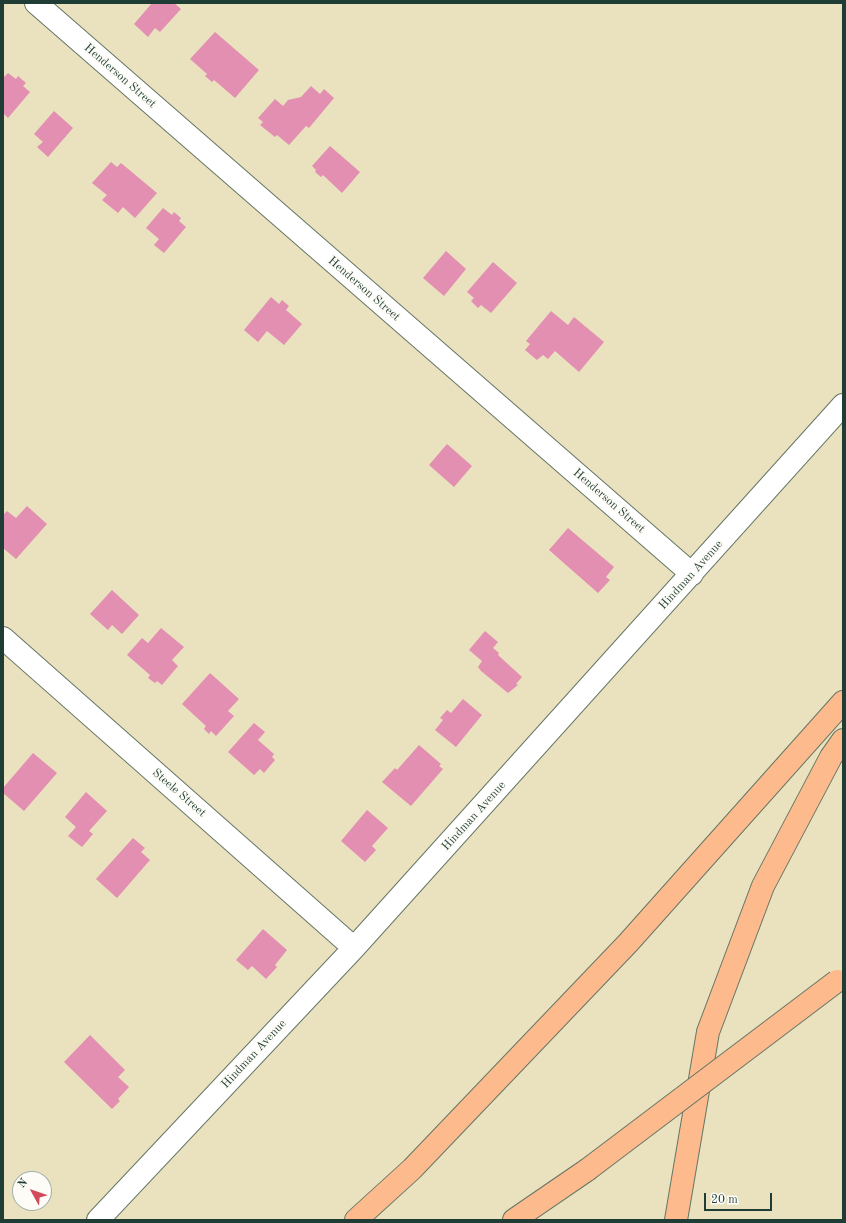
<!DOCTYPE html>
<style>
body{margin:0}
#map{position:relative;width:846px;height:1223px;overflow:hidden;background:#eae1bf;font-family:"Old Standard TT",serif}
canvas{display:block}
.frame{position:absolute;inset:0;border:4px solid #1f3d34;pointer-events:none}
.north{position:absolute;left:12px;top:1171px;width:40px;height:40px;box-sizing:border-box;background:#fdfcf7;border:1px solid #a4b0a9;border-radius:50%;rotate:310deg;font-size:11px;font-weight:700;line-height:16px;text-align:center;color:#1f3d34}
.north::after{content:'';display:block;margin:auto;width:14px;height:18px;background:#d1495b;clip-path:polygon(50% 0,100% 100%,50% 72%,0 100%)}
.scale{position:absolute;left:704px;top:1193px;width:68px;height:18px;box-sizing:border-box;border:2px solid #1f3d34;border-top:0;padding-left:5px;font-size:12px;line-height:14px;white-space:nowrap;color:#1f3d34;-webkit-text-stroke:3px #fdfcf7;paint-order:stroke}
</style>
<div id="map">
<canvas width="846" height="1223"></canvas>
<div class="frame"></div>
<div class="north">N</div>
<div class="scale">20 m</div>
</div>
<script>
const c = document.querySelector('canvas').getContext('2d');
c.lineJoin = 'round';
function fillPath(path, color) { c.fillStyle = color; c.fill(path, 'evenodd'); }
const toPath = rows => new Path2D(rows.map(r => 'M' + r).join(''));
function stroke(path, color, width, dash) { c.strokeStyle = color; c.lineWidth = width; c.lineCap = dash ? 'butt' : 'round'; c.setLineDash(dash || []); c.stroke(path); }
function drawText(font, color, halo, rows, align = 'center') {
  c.font = font + ' "Old Standard TT",serif'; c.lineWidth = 4; c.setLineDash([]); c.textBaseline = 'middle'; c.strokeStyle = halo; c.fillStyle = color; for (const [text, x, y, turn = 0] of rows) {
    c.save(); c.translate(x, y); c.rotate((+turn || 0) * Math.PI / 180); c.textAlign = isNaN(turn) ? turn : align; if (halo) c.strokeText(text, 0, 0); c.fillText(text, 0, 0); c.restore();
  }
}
fillPath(toPath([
 [152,3,174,3,181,9,160,32,155,28,148,37,134,24],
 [215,32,259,70,235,98,214,80,212,82,205,76,207,74,190,59],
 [8,73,16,79,18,76,26,83,23,86,30,92,8,118,3,113,3,78],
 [311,86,320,94,324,89,334,98,309,128,306,126,289,145,277,135,275,137,260,125,263,122,258,118,275,99,283,106,288,100,301,97],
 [54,111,73,128,48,157,37,147,43,142,34,134],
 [330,146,360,172,342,193,323,175,321,177,315,172,316,170,312,166],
 [111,162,117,167,121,163,157,193,135,218,123,207,118,213,102,200,107,195,92,183],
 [163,208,172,215,174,212,181,218,179,221,186,227,164,253,154,245,159,239,146,228],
 [446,251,466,269,444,296,423,278],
 [493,262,517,283,491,313,481,305,478,308,471,301,474,298,467,292],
 [271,297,279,304,282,300,289,306,286,310,302,324,284,345,267,331,258,342,244,330],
 [551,311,568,325,574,317,604,342,579,372,555,351,548,359,543,355,537,360,525,350,530,344,526,341],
 [447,444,472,466,454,487,429,465],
 [27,506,47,524,16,559,3,548,3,515,7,511,16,518],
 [568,528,614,567,606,577,610,580,598,593,549,550],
 [112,590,139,615,122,634,112,625,108,630,90,614],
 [161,628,184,647,172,660,178,666,162,685,157,681,155,683,148,678,150,675,127,655,142,638,148,643],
 [485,631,498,642,493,648,499,653,498,655,522,677,516,684,518,685,508,693,481,671,478,667,482,661,469,650],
 [210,673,239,699,228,711,234,716,216,736,211,731,209,734,204,729,206,726,182,704],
 [463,699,482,715,456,747,435,730,443,720,440,718,447,710,451,713],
 [254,723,265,732,258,740,274,754,272,757,275,760,264,773,260,769,254,775,228,752],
 [419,745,441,764,439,766,443,769,411,806,382,782,395,768,397,770],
 [33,753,57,773,24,811,3,793,3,788],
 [86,792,107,811,89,831,93,834,82,847,68,836,76,827,65,817],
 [367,810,388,828,372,846,376,850,365,862,341,841],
 [133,838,145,848,141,852,150,860,117,898,96,879],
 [263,929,287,950,275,965,277,967,266,979,252,966,248,970,236,960],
 [90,1035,125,1070,118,1077,129,1087,118,1099,120,1101,112,1109,64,1062]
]), '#e28fb2');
const minor = toPath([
 [36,3,692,574],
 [3,638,354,948],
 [98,1220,354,948,843,405]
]);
const motorway = toPath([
 [356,1220,412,1169,628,943,843,702],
 [514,1220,587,1170],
 [676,1220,708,1032,763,886,831,757,843,740]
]);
stroke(minor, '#667665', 24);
stroke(motorway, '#667665', 24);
stroke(minor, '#fff', 22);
stroke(motorway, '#fcba8d', 22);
const motorwayBridge = toPath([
 [587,1170,837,981]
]);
stroke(motorwayBridge, '#667665', 24, []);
stroke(motorwayBridge, '#fcba8d', 22);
drawText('12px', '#1f3d34', '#fdfcf7', [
 ["Henderson Street",120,76,41],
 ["Henderson Street",364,289,41],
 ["Henderson Street",609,501,41],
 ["Hindman Avenue",691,575,-48],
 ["Steele Street",179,793,41],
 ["Hindman Avenue",474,816,-48],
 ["Hindman Avenue",254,1054,-47]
]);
</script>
